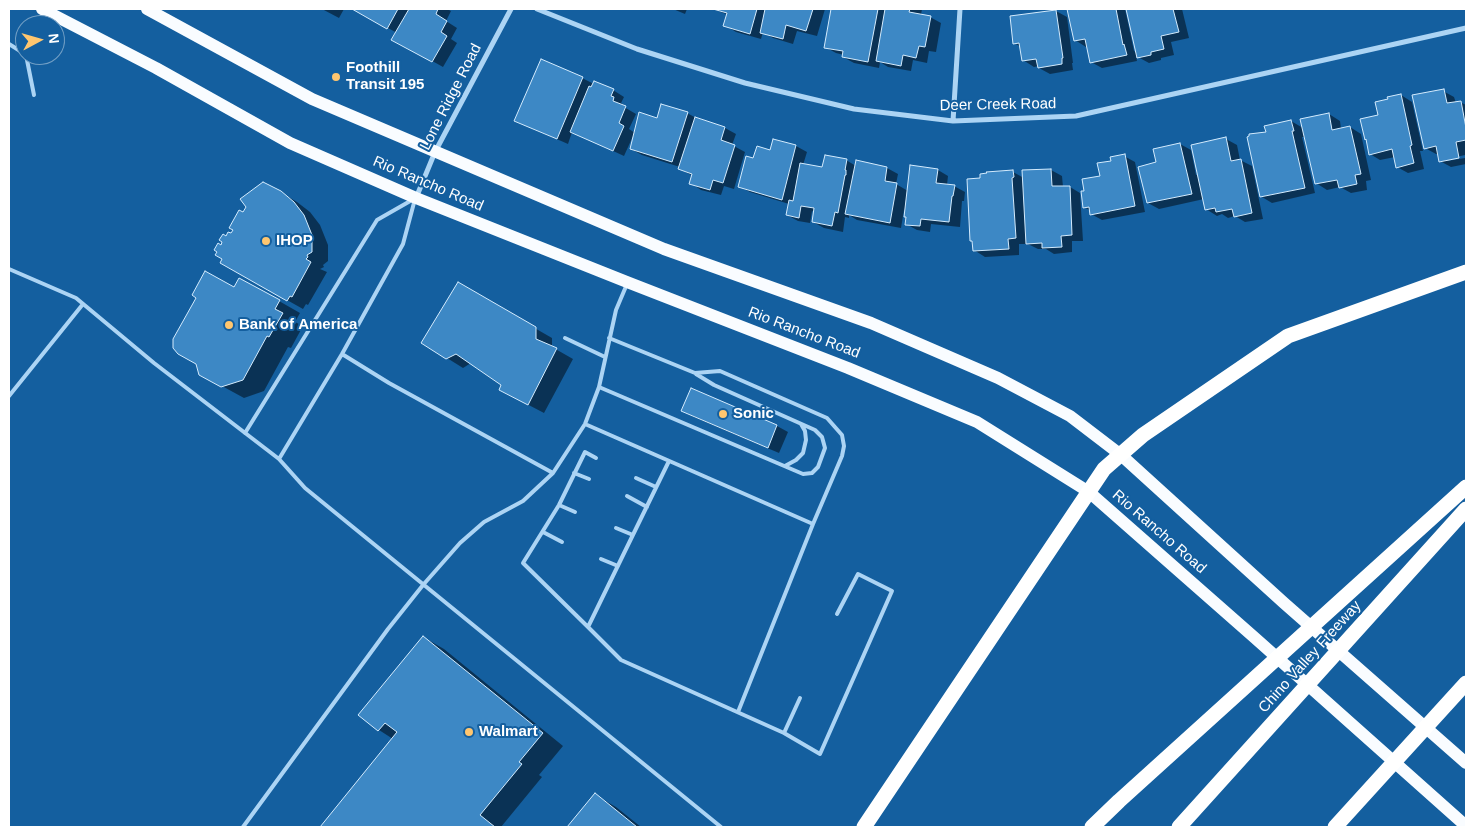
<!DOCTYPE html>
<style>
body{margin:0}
#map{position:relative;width:1475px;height:836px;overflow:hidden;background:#145f9f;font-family:Arial,sans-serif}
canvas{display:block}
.frame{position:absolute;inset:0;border:10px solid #fff;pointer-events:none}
.north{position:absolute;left:15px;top:15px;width:50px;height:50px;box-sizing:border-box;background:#145f9f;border:1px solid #729fc5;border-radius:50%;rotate:84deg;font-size:14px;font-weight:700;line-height:20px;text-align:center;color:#fff}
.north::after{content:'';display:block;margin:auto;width:18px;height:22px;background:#ffc66f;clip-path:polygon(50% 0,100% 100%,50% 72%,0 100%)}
</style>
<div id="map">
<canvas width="1475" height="836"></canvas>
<div class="frame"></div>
<div class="north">N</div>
</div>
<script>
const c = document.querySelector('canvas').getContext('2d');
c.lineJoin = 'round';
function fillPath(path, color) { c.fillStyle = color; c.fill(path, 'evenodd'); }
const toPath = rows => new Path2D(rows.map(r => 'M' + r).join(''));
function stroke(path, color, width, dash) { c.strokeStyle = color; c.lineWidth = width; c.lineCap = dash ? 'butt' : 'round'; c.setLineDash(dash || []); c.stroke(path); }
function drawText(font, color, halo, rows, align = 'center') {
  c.font = font + ' Arial,sans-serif'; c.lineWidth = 4; c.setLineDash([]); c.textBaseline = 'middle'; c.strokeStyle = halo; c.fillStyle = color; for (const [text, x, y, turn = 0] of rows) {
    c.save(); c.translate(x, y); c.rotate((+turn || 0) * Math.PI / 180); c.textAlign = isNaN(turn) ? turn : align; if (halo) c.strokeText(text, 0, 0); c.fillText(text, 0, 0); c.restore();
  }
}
fillPath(toPath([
 [322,9,344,9,339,18],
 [354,9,447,9,451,11,446,21,457,28,451,39,457,43,443,67,393,39,397,33],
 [673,9,687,9,685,14],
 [714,9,825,9,817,36,797,31,793,44,773,38,763,32,761,39,736,32,725,25,728,15],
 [833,9,922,9,921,15,930,17,941,23,936,52,929,51,927,63,913,60,911,71,888,67,880,62,879,68,854,63,843,57,844,55,836,53,825,47],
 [1068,9,1125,9,1134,51,1137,53,1127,9,1182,9,1189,38,1171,42,1174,55,1161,58,1161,60,1149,63,1136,56,1137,61,1102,68,1091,62,1088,46,1086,47,1075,40],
 [1056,11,1067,17,1073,63,1072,63,1073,70,1050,74,1039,68,1039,66,1034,67,1023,60,1021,47,1014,43],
 [582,78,594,84,613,90,624,97,621,103,624,105,624,107,636,114,629,129,635,133,658,119,687,113,698,119,725,128,736,134,732,145,745,152,734,189,724,186,721,195,701,190,691,183,693,176,680,169,680,167,642,155,631,149,634,137,633,136,624,156,572,132,568,144,527,126],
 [1443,91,1454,97,1456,103,1460,102,1466,105,1466,164,1451,167,1440,161,1438,154,1436,154,1425,148],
 [1465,155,1465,158,1447,161,1447,159],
 [1401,95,1412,102,1423,151,1420,151,1424,169,1408,173,1397,167,1395,157,1380,160,1370,154,1379,116],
 [1329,114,1340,121,1341,129,1350,127,1361,134,1371,180,1366,181,1367,190,1351,193,1340,187,1327,190,1316,183,1306,137,1302,137,1315,193,1272,203,1262,197,1267,133,1291,121,1303,128],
 [1226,139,1237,145,1240,160,1252,166,1263,219,1245,222,1235,216,1228,218,1222,214,1217,216,1206,209,1204,199,1159,209,1148,203,1158,163,1180,144,1191,150,1196,175,1199,175],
 [774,140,796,146,807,152,803,165,823,169,846,160,856,166,857,161,887,168,898,174,896,184,908,191,938,170,948,176,947,185,954,186,965,192,964,201,962,201,960,227,931,224,930,232,917,230,906,224,906,211,904,210,901,228,857,220,849,215,849,218,845,217,843,232,824,228,813,222,815,212,812,211,810,223,798,221,787,215,789,204,750,192,739,186,754,160,771,151],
 [1124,156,1135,162,1145,212,1102,220,1091,214,1091,211,1084,207,1086,192,1101,177,1112,162],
 [1051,170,1062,176,1063,187,1070,187,1080,193,1083,241,1072,241,1072,252,1054,254,1046,249,1038,249,1026,243,1027,244,1019,244,1019,255,985,257,974,250,982,179,1013,172,1024,178,1023,171],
 [280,192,297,202,310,212,320,225,328,245,328,261,323,265,324,267,320,269,327,272,308,305,306,304,303,309,221,263,224,259,222,247,226,237,231,235,243,214],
 [458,284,552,338,552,347,573,359,544,413,500,390,503,384,471,363,463,368,447,358],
 [234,289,279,301,300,313,295,322,303,326,291,348,288,347,264,391,244,398,222,386],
 [692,389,777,426,788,432,779,453,694,417,683,411],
 [423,637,444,649,563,746,539,775,542,777,501,827,321,827,393,739,379,730,360,715],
 [595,795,616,807,641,827,569,827]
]), '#0007');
const building = toPath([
 [352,9,398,9,387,29,352,9],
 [409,9,438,9,436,14,447,21,441,32,447,36,432,62,391,40,409,9],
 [713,9,757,9,750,34,723,26,727,13,713,9],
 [765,9,813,9,806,31,786,25,783,39,760,33,765,9],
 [831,9,878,9,868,62,842,57,843,51,824,48,831,9],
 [885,9,910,9,909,12,931,16,925,47,919,46,916,58,903,55,901,66,876,61,885,9],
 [1067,9,1116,9,1123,45,1124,44,1127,55,1090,63,1085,39,1074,41,1067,9],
 [1126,9,1173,9,1179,32,1161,36,1164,49,1151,52,1151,55,1137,58,1126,9],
 [1056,10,1063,58,1062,58,1062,64,1038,68,1036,59,1022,61,1019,43,1013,44,1010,16,1056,10],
 [541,59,583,77,557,139,514,121,541,59],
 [594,81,614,89,611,96,614,97,613,101,626,106,619,123,624,126,613,151,570,132,589,86,591,87,594,81],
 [1444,89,1447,103,1461,101,1466,128,1466,140,1456,142,1459,158,1439,162,1436,146,1424,149,1412,95,1444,89],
 [1401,94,1412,145,1410,146,1414,163,1396,168,1392,149,1369,155,1366,139,1365,140,1360,119,1378,115,1375,102,1388,99,1387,97,1401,94],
 [661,104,688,112,672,162,630,149,639,112,657,118,661,104],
 [1329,113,1332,130,1350,126,1361,174,1355,175,1357,184,1339,188,1337,180,1315,184,1300,119,1329,113],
 [695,117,725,127,721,140,735,145,723,183,713,180,710,190,689,184,692,174,678,169,695,117],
 [1291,120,1294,131,1292,131,1305,188,1260,197,1247,137,1249,136,1249,134,1266,132,1264,126,1291,120],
 [1226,137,1231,161,1241,159,1252,213,1234,217,1232,209,1216,212,1215,208,1205,210,1191,145,1226,137],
 [773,139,796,145,782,200,738,187,746,156,753,158,757,146,770,150,773,139],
 [1180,143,1192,194,1147,203,1138,167,1156,162,1153,149,1180,143],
 [1125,154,1135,206,1090,215,1089,207,1083,208,1081,191,1084,191,1082,179,1100,176,1097,163,1111,161,1110,157,1125,154],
 [825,155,847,159,845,170,846,170,846,175,845,175,838,213,835,212,832,226,812,222,814,208,801,206,799,218,786,215,789,200,793,201,800,163,822,167,825,155],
 [856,160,887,167,885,181,897,183,890,223,845,214,856,160],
 [910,165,938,169,936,183,955,185,953,196,952,196,949,222,921,219,920,226,905,225,906,217,904,217,910,165],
 [1051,169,1052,186,1070,186,1072,235,1061,236,1062,247,1042,248,1042,243,1026,244,1022,170,1051,169],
 [1013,170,1014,177,1012,178,1016,238,1008,239,1009,249,973,251,972,241,970,241,967,179,980,178,980,174,987,173,986,172,1013,170],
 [263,182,281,191,294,202,304,215,312,235,312,252,307,255,308,257,306,259,311,262,292,297,290,296,287,301,220,263,222,259,215,255,217,252,214,250,218,243,221,245,222,242,219,240,223,234,226,236,228,232,231,233,233,230,229,228,239,210,243,212,246,207,240,199,263,182],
 [205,271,234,287,239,278,280,300,275,309,283,313,269,337,267,336,243,380,221,387,199,375,196,364,178,354,173,348,173,339,196,298,192,295,205,271],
 [458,282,536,327,536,339,557,348,528,405,499,390,501,385,456,354,446,359,421,343,458,282],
 [691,388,777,425,768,448,681,411,691,388],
 [423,636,543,733,519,762,522,764,480,815,495,827,320,827,397,732,385,723,378,731,358,715,423,636],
 [595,793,637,827,567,827,595,793]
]);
fillPath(building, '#3d88c5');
stroke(building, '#d4ebfd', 1);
stroke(toPath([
 [9,44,25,54],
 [26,55,34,95],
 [9,269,76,298,154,363,279,459,305,488,721,827],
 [565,338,605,357],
 [609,338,695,373,720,371,827,418,842,435,844,446,842,456,813,524,738,712],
 [342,354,389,383,553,473],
 [599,387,803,474,812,473,818,467,825,448,822,437,815,430,714,385,696,374],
 [9,396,83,304],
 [585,424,813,524],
 [245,433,377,220,412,200],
 [279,459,342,354,403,244,415,199],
 [669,461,588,627,621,660,784,733,820,754,892,591,858,574,837,614],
 [785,466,796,460,803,453,806,440,805,431,801,424],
 [574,473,589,479],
 [636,478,656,487],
 [627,496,647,507],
 [559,505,575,512],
 [616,528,633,535],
 [543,532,562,542],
 [601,559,618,566],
 [588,627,523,563,559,505,585,452,596,458],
 [784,733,800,698],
 [243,827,388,629,423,585,460,543,484,522,523,501,553,473,585,424,599,387,616,310,627,284]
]), '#acd4f4', 4);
stroke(toPath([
 [537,9,637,49,745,83,854,109,953,121,1076,116,1466,28],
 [953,121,960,9],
 [416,198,435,152,511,9]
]), '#acd4f4', 5);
stroke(toPath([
 [42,9,156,68,290,143,416,198,627,282,848,368,977,422,1089,492,1255,638,1466,826],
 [147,9,312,99,664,249,871,323,998,378,1070,416,1121,455,1284,603,1466,763]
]), '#f9fcff', 12);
stroke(toPath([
 [864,827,1104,469,1143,435,1288,336,1466,272],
 [1092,827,1119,801,1466,487],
 [1179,827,1466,509],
 [1335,827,1466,683]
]), '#fff', 15);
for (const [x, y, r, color] of [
 [336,77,5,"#ffc66f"],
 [266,241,5,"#ffc66f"],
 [229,325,5,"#ffc66f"],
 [723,414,5,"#ffc66f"],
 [469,732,5,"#ffc66f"]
]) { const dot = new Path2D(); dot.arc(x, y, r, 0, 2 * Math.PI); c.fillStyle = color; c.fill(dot); stroke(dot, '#145f9f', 2); }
drawText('bold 15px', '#fff', '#145f9f', [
 ["Foothill",346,68],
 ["Transit 195",346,85],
 ["IHOP",276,241],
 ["Bank of America",239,325],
 ["Sonic",733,414],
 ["Walmart",479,732]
], 'left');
drawText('15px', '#fff', '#145f9f', [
 ["Lone Ridge Road",451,97,-63],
 ["Deer Creek Road",998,105,-1],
 ["Rio Rancho Road",428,184,23],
 ["Rio Rancho Road",804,333,21],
 ["Rio Rancho Road",1159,532,41],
 ["Chino Valley Freeway",1310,657,-48]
]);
</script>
